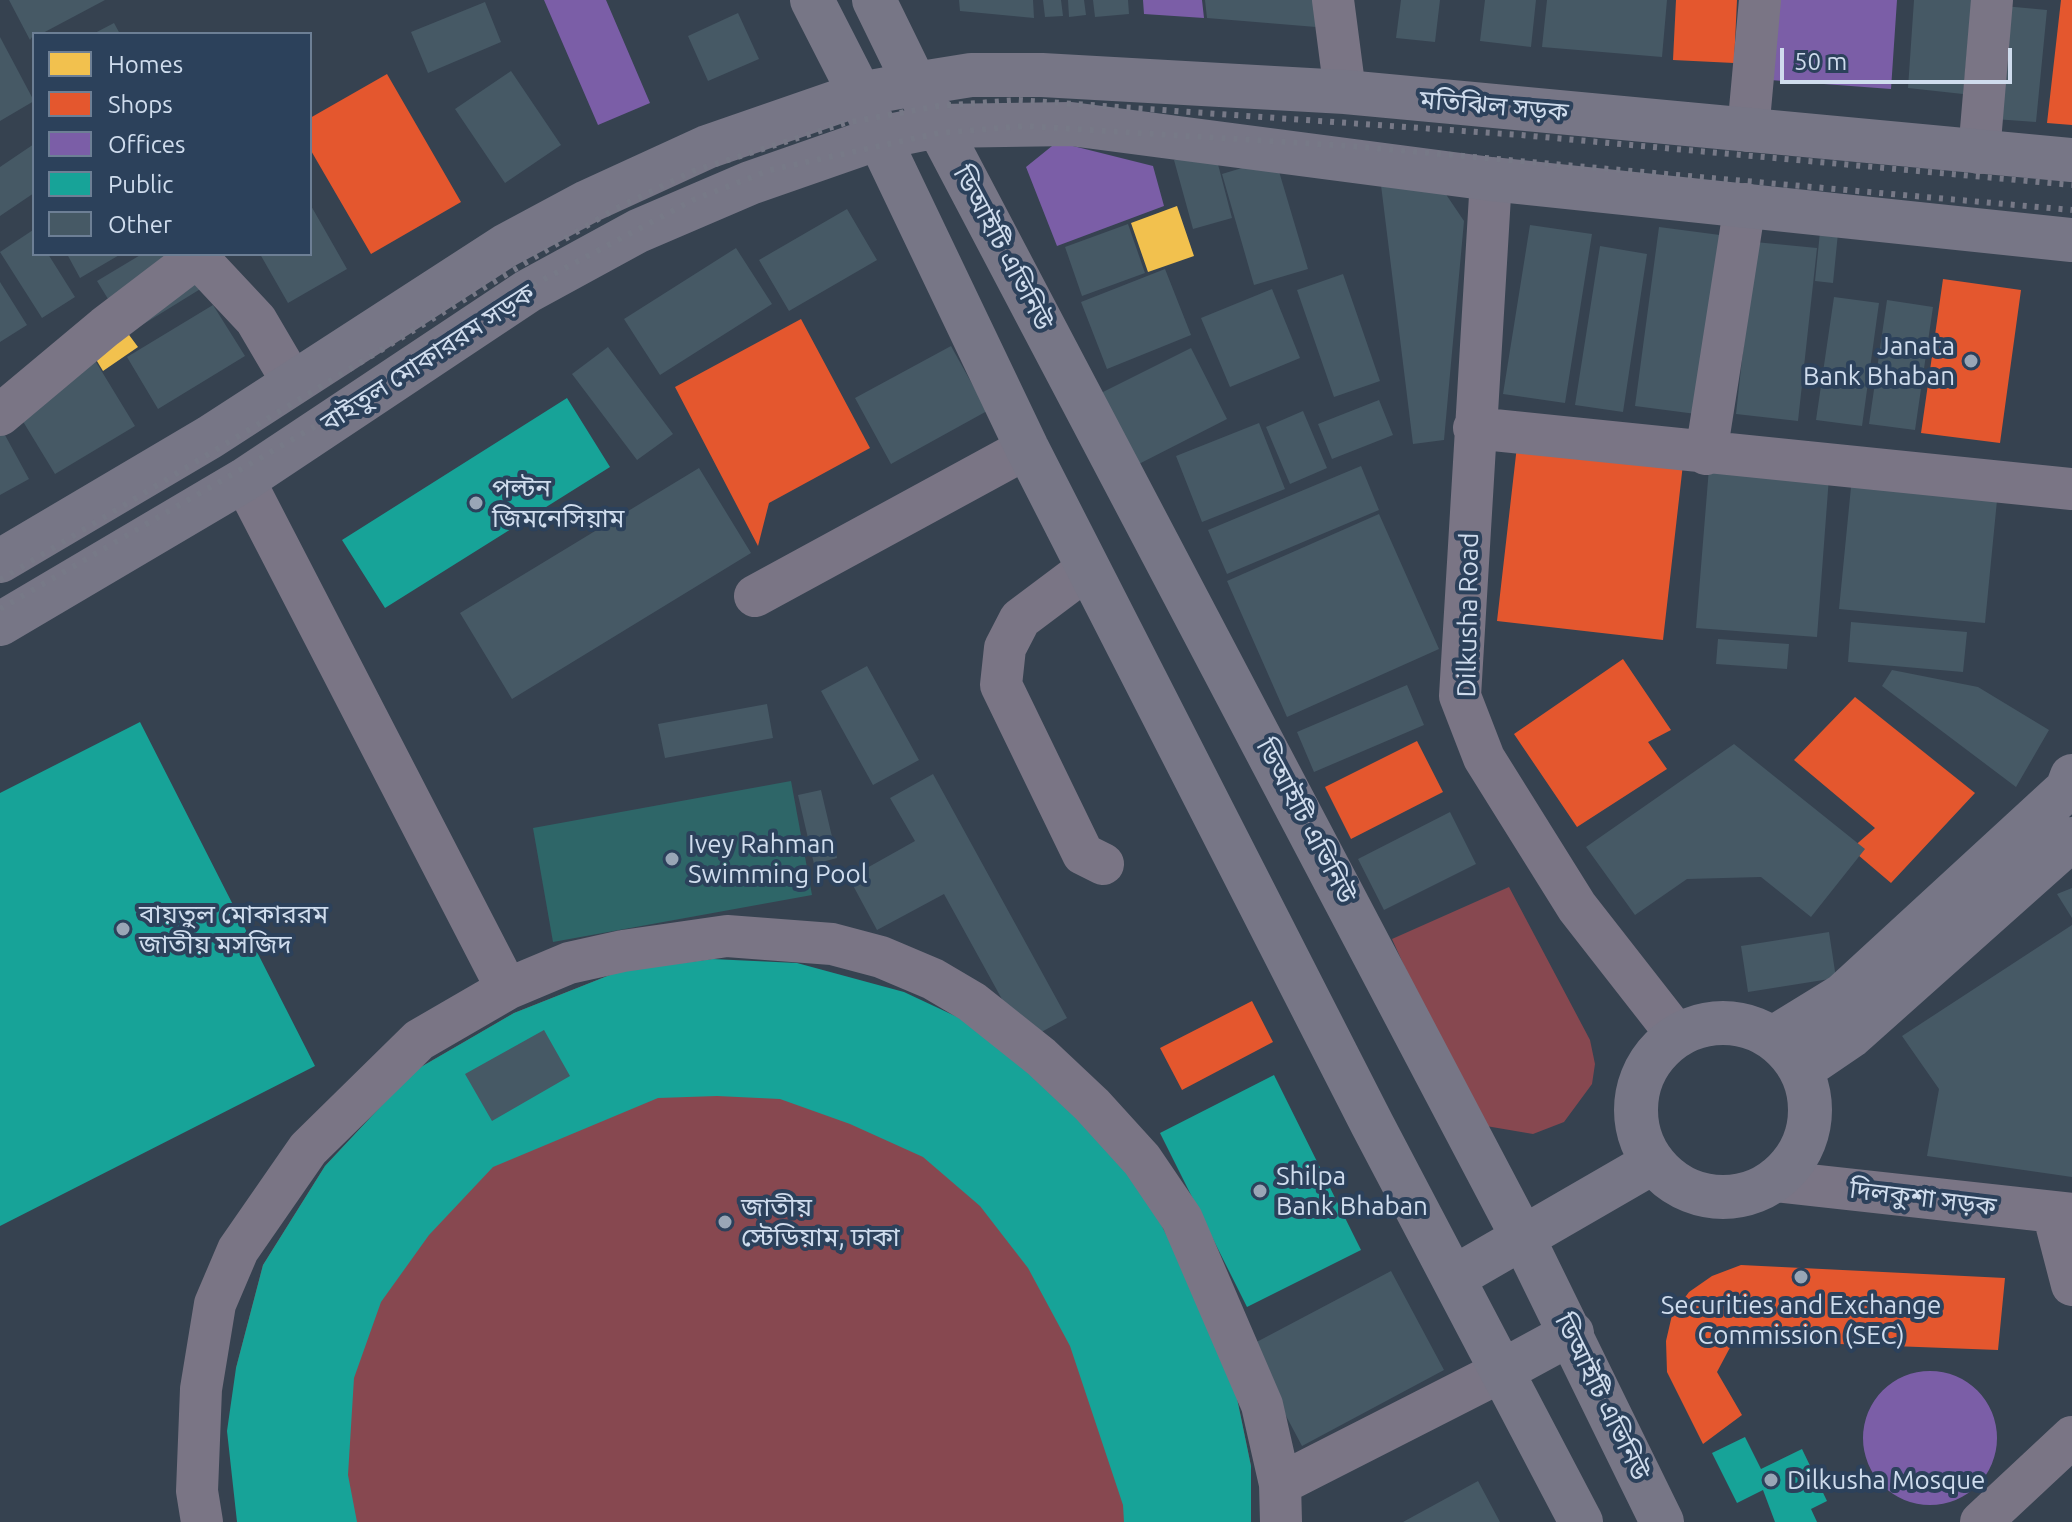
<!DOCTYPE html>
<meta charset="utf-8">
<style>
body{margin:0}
#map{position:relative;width:2072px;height:1522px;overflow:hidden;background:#364250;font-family:Ubuntu,sans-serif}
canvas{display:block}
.legend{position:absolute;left:32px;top:32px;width:280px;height:224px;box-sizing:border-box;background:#2c415b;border:2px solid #6d7f95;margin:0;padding:10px 14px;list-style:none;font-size:24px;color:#cfdced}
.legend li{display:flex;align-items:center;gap:16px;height:40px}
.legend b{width:40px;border:2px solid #6d7f95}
.scale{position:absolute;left:1780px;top:48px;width:232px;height:36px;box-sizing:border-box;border:4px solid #cfdced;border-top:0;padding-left:10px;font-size:24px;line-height:28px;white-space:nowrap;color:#cfdced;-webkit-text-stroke:6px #2c415b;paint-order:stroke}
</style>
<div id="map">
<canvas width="2072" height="1522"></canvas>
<ul class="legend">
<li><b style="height:22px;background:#f2c14e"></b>Homes</li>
<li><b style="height:22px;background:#e4572e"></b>Shops</li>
<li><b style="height:22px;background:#7b5ea7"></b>Offices</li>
<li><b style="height:22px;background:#17a398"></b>Public</li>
<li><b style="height:22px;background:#465965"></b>Other</li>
</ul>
<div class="scale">50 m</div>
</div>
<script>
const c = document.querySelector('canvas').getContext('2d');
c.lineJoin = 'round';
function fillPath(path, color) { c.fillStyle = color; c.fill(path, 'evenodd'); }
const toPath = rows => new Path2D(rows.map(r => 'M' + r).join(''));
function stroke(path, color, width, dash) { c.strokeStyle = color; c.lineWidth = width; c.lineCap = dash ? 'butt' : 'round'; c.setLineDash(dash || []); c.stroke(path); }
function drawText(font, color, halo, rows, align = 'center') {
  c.font = font + ' Ubuntu,"Noto Sans Bengali",sans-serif'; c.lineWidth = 8; c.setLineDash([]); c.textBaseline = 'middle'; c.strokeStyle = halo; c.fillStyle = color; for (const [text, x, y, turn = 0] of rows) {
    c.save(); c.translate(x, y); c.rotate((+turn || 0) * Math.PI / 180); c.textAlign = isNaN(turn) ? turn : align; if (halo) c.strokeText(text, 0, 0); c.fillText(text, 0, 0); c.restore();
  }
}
fillPath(toPath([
 [1509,887,1590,1040,1595,1064,1592,1084,1564,1122,1533,1134,1486,1126,1472,1115,1392,939],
 [620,971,1137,1179,1194,1287,1233,1379,1251,1466,1251,1522,237,1522,236,1368,263,1265,325,1166,414,1071,514,1013]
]), '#874850');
fillPath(toPath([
 [791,781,812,895,553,942,533,828]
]), '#2e6668');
fillPath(toPath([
 [1177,206,1194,256,1148,272,1131,223],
 [118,320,138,347,103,371,86,343]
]), '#f2c14e');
fillPath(toPath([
 [1676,0,1737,0,1734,63,1673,60],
 [2061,0,2072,0,2072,125,2047,123],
 [387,74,461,202,371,254,310,149,310,118],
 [1943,279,2021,290,2000,443,1921,433],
 [801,319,870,448,769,503,758,546,675,387],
 [1517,446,1683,464,1663,640,1497,621],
 [1623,659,1671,730,1648,742,1667,769,1577,827,1514,734],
 [1855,697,1975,793,1891,883,1851,849,1875,828,1794,760],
 [1417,741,1443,792,1351,839,1325,787],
 [1252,1001,1273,1042,1182,1090,1160,1048],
 [1741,1265,2005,1278,1998,1350,1734,1340,1717,1372,1742,1415,1703,1444,1667,1372,1666,1341,1672,1315,1689,1292,1712,1276]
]), '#e4572e');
fillPath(toPath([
 [544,0,606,0,650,103,598,125],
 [1143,0,1202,0,1204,18,1144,14],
 [1776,0,1897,0,1891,89,1770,80],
 [1057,142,1153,166,1164,206,1057,246,1026,167],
 '1863 1438a67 67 0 1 1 134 0a67 67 0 1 1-134 0Z'
]), '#7b5ea7');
fillPath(toPath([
 [567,398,610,467,385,608,342,540],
 [140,722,315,1066,0,1226,0,793],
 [712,959,797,963,904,992,985,1030,1051,1085,1137,1179,1194,1287,1233,1379,1251,1466,1251,1522,1124,1522,1123,1505,1070,1346,1028,1268,980,1206,923,1157,850,1124,780,1099,717,1096,658,1098,493,1167,429,1235,381,1302,354,1378,348,1475,357,1522,237,1522,227,1431,236,1368,263,1265,325,1166,414,1071,514,1013,620,971],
 [1274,1075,1361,1250,1247,1307,1160,1133],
 [1745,1437,1761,1469,1802,1449,1827,1501,1811,1509,1817,1522,1775,1522,1763,1490,1737,1503,1712,1453]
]), '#17a398');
fillPath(toPath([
 [9,0,105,0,41,34,34,34,30,40],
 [959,0,1033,0,1034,18,960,11],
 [1043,0,1061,0,1063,16,1045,17],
 [1068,0,1084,0,1086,15,1069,17],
 [1093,0,1128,0,1129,14,1095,17],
 [1205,0,1314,0,1316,27,1207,18],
 [1401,0,1440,0,1435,42,1396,38],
 [1485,0,1536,0,1531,47,1480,41],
 [1547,0,1667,0,1662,57,1542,47],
 [1914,0,1972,0,1963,94,1908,88],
 [485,2,501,42,428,73,411,32],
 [2004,6,2047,10,2036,122,1994,119],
 [738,13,759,59,708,81,688,36],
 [114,23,120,34,93,34],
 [0,37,34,101,0,121],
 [511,71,561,145,505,183,455,109],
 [34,144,34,193,0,216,0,167],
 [1214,149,1232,218,1193,229,1174,160],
 [1275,158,1308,269,1254,285,1222,174],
 [1380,177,1441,187,1464,221,1444,440,1413,444],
 [310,204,347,269,288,303,260,254,310,254],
 [847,209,877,260,789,311,759,260],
 [1128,224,1145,273,1082,296,1065,247],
 [1530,225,1592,234,1565,403,1503,394],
 [1659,227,1720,235,1696,414,1635,406],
 [33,230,34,254,48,254,75,297,42,318,0,252],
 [1820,232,1838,233,1833,283,1815,281],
 [1755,242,1817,248,1798,421,1736,414],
 [1600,246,1647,254,1623,412,1575,405],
 [736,248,772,304,660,375,624,319],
 [67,254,121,254,80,278],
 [142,254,199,254,215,280,129,333,97,281],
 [1165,269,1191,335,1107,369,1081,302],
 [1343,274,1380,381,1334,397,1297,290],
 [0,282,27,325,0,342],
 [1272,289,1300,358,1230,387,1201,318],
 [1834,297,1879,303,1862,426,1816,420],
 [1887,300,1933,307,1915,430,1869,424],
 [213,305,245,356,158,409,127,357],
 [82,339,135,426,55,474,2,387],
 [951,346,987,411,891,464,855,398],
 [608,347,673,434,637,460,572,374],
 [1191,348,1227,419,1133,467,1097,395],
 [1379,400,1393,435,1332,459,1318,424],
 [1303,411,1327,468,1290,484,1266,427],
 [1259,423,1285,489,1202,522,1176,456],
 [0,426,29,479,0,495],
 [1361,466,1379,510,1227,574,1208,530],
 [699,468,751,553,512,699,460,613],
 [1709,468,1829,477,1817,637,1696,628],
 [1852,477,1998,490,1985,623,1839,609],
 [1379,514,1439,649,1287,717,1227,581],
 [1851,622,1967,632,1963,672,1848,662],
 [1718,639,1789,644,1787,669,1716,664],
 [867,666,919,760,873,785,821,691],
 [1892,670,1978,687,2049,730,2016,787,1882,686],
 [1407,685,1424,725,1314,772,1297,732],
 [767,704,773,738,665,758,658,724],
 [1734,744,1865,849,1811,917,1761,877,1687,879,1635,915,1586,847],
 [933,774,1067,1018,1025,1041,944,894,877,930,849,878,915,841,890,798],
 [821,790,837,858,814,864,798,795],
 [1450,812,1476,864,1384,910,1358,859],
 [2072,888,2072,918,2057,894],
 [2072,925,2072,1177,1927,1156,1939,1089,1902,1036],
 [1829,932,1836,978,1748,992,1741,946],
 [544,1030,570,1076,492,1121,465,1074],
 [1391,1271,1444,1370,1302,1446,1249,1346],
 [1478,1481,1500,1522,1403,1522]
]), '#465965');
stroke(toPath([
 [1333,0,1345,92],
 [1748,131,1760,0],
 [1979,153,1992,0],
 [1491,179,1460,696,1484,758,1577,907,1677,1035],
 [0,415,105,327,197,257,256,320,293,383],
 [1474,428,2072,489],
 [1706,454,1745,204],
 [244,480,507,989],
 [1088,568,1020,619,1005,648,1001,685,1083,854,1103,864],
 [755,596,1027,448],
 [1774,1181,2072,1214],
 [2053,1212,2072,1285],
 [1280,1484,1502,1371],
 [202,1522,197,1491,201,1389,215,1304,238,1250,308,1149,419,1040,507,989,569,963,623,951,727,936,832,944,881,957,933,979,972,1002,1041,1057,1092,1105,1142,1160,1182,1219,1262,1405,1280,1484,1281,1522],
 [1981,1522,2072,1437]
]), '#7a7585', 42);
stroke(toPath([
 [874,0,915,84,971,75,1042,75,1345,92,2072,160],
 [0,561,210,437,505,246,587,202,707,147,860,94,915,84,938,126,879,138,860,94,812,0],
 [0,624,244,480,528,291,638,231,750,183,879,138,1027,448,1372,1124,1581,1522],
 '1636 1110a87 87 0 1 1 174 0a87 87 0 1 1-174 0Z',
 [1773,1038,1843,995,2067,789,2072,776],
 [1801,1070,1851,1036,2072,839],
 [1453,1278,1652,1163],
 [1502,1371,1572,1333],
 [1662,1522,1524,1240,938,126,1071,124,1491,179,2072,240]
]), '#777686', 44);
stroke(toPath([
 [0,580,613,210,693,171,845,123,938,106,1018,100,1521,135,2072,185],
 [0,609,369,395,537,283,693,200,770,170,939,133,1025,126,1350,146,2072,210]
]), '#777987', 6, [4, 8]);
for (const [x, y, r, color] of [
 [1971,361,8,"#99a6b6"],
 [476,503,8,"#99a6b6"],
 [672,859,8,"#99a6b6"],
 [123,929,8,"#99a6b6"],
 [1260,1191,8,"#99a6b6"],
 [725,1222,8,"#99a6b6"],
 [1801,1277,8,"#99a6b6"],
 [1771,1480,8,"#99a6b6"]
]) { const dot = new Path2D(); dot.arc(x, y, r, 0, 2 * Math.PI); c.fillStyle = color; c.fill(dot); stroke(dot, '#2c415b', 3); }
drawText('26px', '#cfdced', '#2c415b', [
 ["মতিঝিল সড়ক",1494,106,5],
 ["ডিআইটি এভিনিউ",1003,248,62],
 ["বাইতুল মোকাররম সড়ক",428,358,-33],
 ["Dilkusha Road",1468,615,-89],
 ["ডিআইটি এভিনিউ",1306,821,62],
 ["দিলকুশা সড়ক",1923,1198,7],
 ["ডিআইটি এভিনিউ",1602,1397,64]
]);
drawText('26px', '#cfdced', '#2c415b', [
 ["Janata",1955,346,"right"],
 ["Bank Bhaban",1955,376,"right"],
 ["পল্টন",492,488],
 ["জিমনেসিয়াম",492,518],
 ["Ivey Rahman",688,844],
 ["Swimming Pool",688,874],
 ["বায়তুল মোকাররম",139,914],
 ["জাতীয় মসজিদ",139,944],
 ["Shilpa",1276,1176],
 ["Bank Bhaban",1276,1206],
 ["জাতীয়",741,1207],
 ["স্টেডিয়াম, ঢাকা",741,1237],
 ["Securities and Exchange",1801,1305,"center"],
 ["Commission (SEC)",1801,1335,"center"],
 ["Dilkusha Mosque",1787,1480]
], 'left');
</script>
